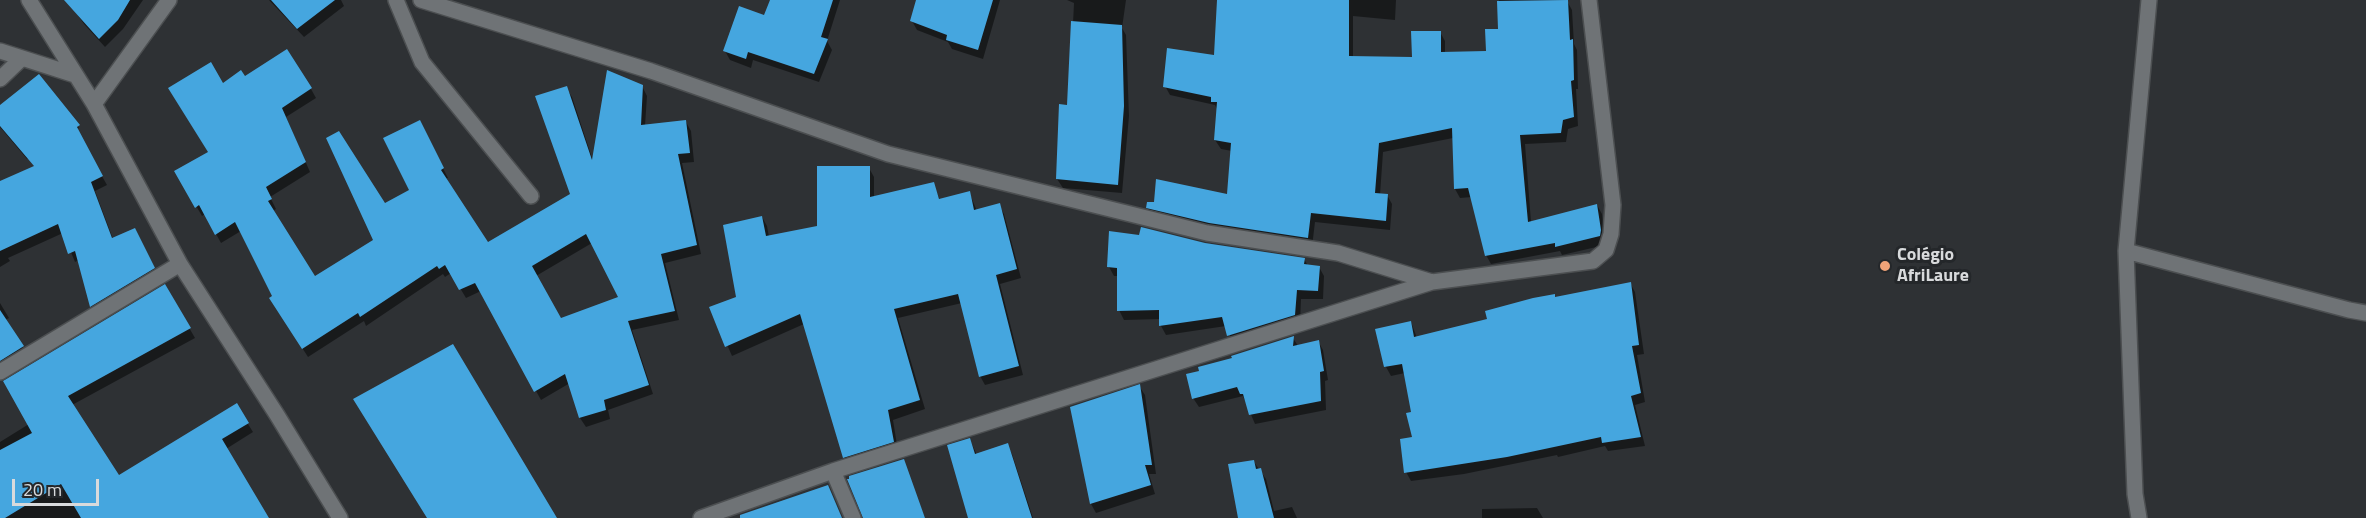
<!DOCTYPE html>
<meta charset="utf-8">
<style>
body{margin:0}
#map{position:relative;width:2366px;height:518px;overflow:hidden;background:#2e3134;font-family:"Titillium Web",sans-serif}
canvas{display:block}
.scale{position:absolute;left:12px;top:479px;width:87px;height:27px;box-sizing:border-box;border:3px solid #d8dadc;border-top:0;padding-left:8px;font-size:18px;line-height:21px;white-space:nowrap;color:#d8dadc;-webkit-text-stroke:4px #24272a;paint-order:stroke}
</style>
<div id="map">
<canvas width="2366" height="518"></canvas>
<div class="scale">20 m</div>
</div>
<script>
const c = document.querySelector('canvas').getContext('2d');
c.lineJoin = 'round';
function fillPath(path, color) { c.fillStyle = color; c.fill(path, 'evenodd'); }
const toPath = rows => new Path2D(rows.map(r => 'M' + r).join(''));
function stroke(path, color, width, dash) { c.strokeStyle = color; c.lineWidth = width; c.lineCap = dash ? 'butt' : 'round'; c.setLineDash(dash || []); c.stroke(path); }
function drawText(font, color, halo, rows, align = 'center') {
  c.font = font + ' "Titillium Web",sans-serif'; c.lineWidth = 6; c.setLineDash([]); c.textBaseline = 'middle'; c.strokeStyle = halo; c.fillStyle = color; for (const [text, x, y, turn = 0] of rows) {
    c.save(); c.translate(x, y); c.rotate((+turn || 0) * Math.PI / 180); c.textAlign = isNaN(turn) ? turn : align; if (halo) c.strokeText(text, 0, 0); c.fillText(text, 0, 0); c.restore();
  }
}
fillPath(toPath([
 [67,0,143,0,123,29,105,47,84,24],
 [269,0,341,0,344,6,304,37],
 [771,0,840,0,827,41,832,50,819,82,753,60,751,68,730,60,725,51,765,17],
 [918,0,1000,0,983,59,952,49,948,42,917,30,912,21],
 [1067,0,1126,0,1122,28,1126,35,1129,116,1122,193,1063,188,1057,179,1069,106,1074,3],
 [1219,0,1396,0,1395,20,1353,16,1353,57,1414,58,1440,32,1445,41,1445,53,1487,53,1500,31,1499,0,1567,1,1572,10,1574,44,1577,50,1578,89,1576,89,1578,126,1568,129,1566,142,1525,144,1531,222,1597,205,1602,214,1605,245,1562,255,1560,251,1491,264,1486,255,1472,197,1460,198,1455,189,1453,138,1383,152,1380,195,1387,195,1392,204,1390,230,1315,222,1312,247,1153,217,1147,208,1228,195,1232,151,1221,149,1215,140,1218,111,1215,105,1170,95,1165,86,1215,57],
 [244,78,311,89,316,98,286,117,310,172,270,197,276,209,273,211,314,278,375,241,384,205,410,191,424,131,448,178,445,179,487,244,572,195,566,88,572,97,593,161,642,86,647,96,645,126,686,122,691,131,694,162,682,163,701,254,665,263,679,320,632,330,653,394,608,410,610,419,586,427,580,418,570,383,541,400,481,291,466,298,451,273,445,277,443,274,366,326,364,321,308,357,276,307,274,296,241,231,221,243,205,214,202,216,176,172,210,153,223,85],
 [592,243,620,298,561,320,536,276],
 [0,107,74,119,79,128,27,159,0,127],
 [90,155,107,185,95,191,113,239,139,239,159,277,96,315,91,306,79,260,75,262,63,233,8,258,10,261,0,267,0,213],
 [869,168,874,177,874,197,933,184,940,200,969,192,977,211,999,205,1004,214,1021,278,1000,284,1023,375,985,385,980,376,962,303,898,318,925,409,893,420,898,451,849,466,844,457,804,324,732,356,711,308,738,298,762,217,767,226,769,237,819,227],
 [1205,244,1304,259,1308,266,1319,267,1324,276,1323,299,1301,299,1300,324,1234,345,1226,326,1166,335,1161,326,1161,319,1124,320,1119,310,1119,276,1114,276,1109,267],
 [1630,283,1635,292,1644,354,1637,355,1645,402,1635,405,1645,446,1608,451,1605,446,1558,457,1557,455,1464,474,1411,481,1406,472,1413,438,1413,413,1405,373,1391,376,1386,367,1377,330,1411,322,1417,338,1488,320,1556,298],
 [165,286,195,338,72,405,118,477,236,405,253,432,226,449,267,518,0,518,0,442,29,424],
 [0,303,9,318,5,320,28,356,0,373],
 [1293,338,1298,346,1318,341,1323,350,1328,380,1325,381,1326,410,1255,424,1243,396,1199,407,1193,398,1234,359],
 [1139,386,1145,395,1156,474,1149,474,1155,494,1096,513,1091,504],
 [970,440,977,455,1007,445,1012,454,1033,518,970,518],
 [903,461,925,518,863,518],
 [1254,462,1266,479,1274,511,1292,507,1297,518,1240,518],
 [1537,508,1543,518,1482,518,1482,509]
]), '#0007');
fillPath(toPath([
 [64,0,130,0,118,20,99,39],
 [271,0,335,0,297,29],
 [770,0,833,0,821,37,828,39,814,74,748,52,746,59,723,51,739,6,764,15],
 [916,0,993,0,978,50,946,40,947,35,910,21],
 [1217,0,1349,0,1349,56,1412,57,1411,31,1441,31,1441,52,1486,51,1485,29,1498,29,1497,1,1568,0,1570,40,1573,39,1574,80,1571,81,1574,117,1563,120,1561,133,1520,135,1528,222,1597,204,1601,230,1600,236,1555,247,1555,243,1485,256,1468,188,1454,189,1452,128,1379,143,1375,193,1388,194,1386,221,1311,213,1308,238,1209,223,1146,208,1147,202,1154,202,1156,179,1227,194,1231,143,1214,140,1217,102,1211,102,1211,97,1163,87,1167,48,1214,55],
 [1071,21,1122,25,1124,106,1118,185,1056,179,1059,104,1067,105],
 [287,49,312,88,282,108,306,162,266,187,272,199,268,201,315,276,373,240,326,138,339,131,385,203,409,190,383,138,420,120,444,168,441,170,488,242,570,194,535,96,567,86,592,160,607,70,643,85,641,125,686,120,690,153,678,154,697,245,661,254,675,311,628,321,649,385,604,400,606,410,579,418,565,374,534,392,475,283,459,290,445,265,439,269,437,266,360,317,358,313,302,349,269,298,272,296,235,222,215,235,199,205,195,208,174,171,208,152,168,88,211,62,223,83,241,70,245,76],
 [586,234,618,297,561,318,532,266],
 [39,74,80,125,77,127,103,176,91,182,112,238,135,228,155,268,90,307,75,251,68,254,58,224,0,251,0,181,34,166,0,126,0,105],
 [817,166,870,166,870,197,934,182,939,199,970,191,974,210,1000,203,1017,269,996,275,1019,366,979,377,958,294,894,309,920,400,888,410,894,442,843,458,800,314,725,347,709,307,736,297,723,225,762,216,766,236,817,226],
 [1141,227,1205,243,1305,258,1304,264,1320,266,1318,291,1297,290,1295,315,1227,336,1222,317,1159,326,1159,310,1117,311,1117,268,1107,267,1109,231,1139,235],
 [1631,282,1639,345,1632,346,1641,393,1631,396,1641,437,1602,443,1601,437,1507,457,1404,473,1400,439,1412,437,1406,413,1411,412,1402,364,1384,367,1375,329,1411,321,1414,337,1487,319,1485,311,1533,298,1555,294,1555,297],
 [165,284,191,328,68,396,119,475,237,403,249,423,222,439,269,518,81,518,61,484,5,518,0,518,0,450,32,433,3,381],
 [0,310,24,346,0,361],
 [1294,336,1293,346,1319,340,1324,371,1320,372,1321,401,1249,415,1243,394,1240,394,1237,387,1192,399,1186,374,1199,371,1198,367,1232,358,1231,356],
 [453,344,557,518,427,518,353,399],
 [1140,384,1152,465,1145,465,1151,485,1090,504,1070,407],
 [970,438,975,454,1008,443,1032,518,968,518,947,445],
 [904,459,925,518,863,518,847,479,849,479,849,476],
 [1254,460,1256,469,1261,468,1274,518,1238,518,1228,464],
 [828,485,842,518,740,518,740,515]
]), '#45a6df');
const minor = toPath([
 [29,0,94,104,180,264,277,415,340,518],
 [396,0,422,62,531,196],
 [421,0,651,71,888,154,1207,233,1338,253,1432,282],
 [0,51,75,75],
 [0,79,21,59],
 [94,104,169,0],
 [2126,251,2349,310,2366,313],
 [0,372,180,264],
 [833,471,853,518],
 [701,518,833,471,1432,282,1593,261,1606,250,1611,234,1613,205,1589,0],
 [2139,518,2135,494,2126,251,2149,0]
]);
stroke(minor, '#4c4f51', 18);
stroke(minor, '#6f7376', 15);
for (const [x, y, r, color] of [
 [1885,266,6,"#f0a378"]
]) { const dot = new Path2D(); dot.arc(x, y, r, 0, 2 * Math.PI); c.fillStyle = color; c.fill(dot); stroke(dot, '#24272a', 2); }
drawText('bold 18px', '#d8dadc', '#24272a', [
 ["Colégio",1897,256],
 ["AfriLaure",1897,277]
], 'left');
</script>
